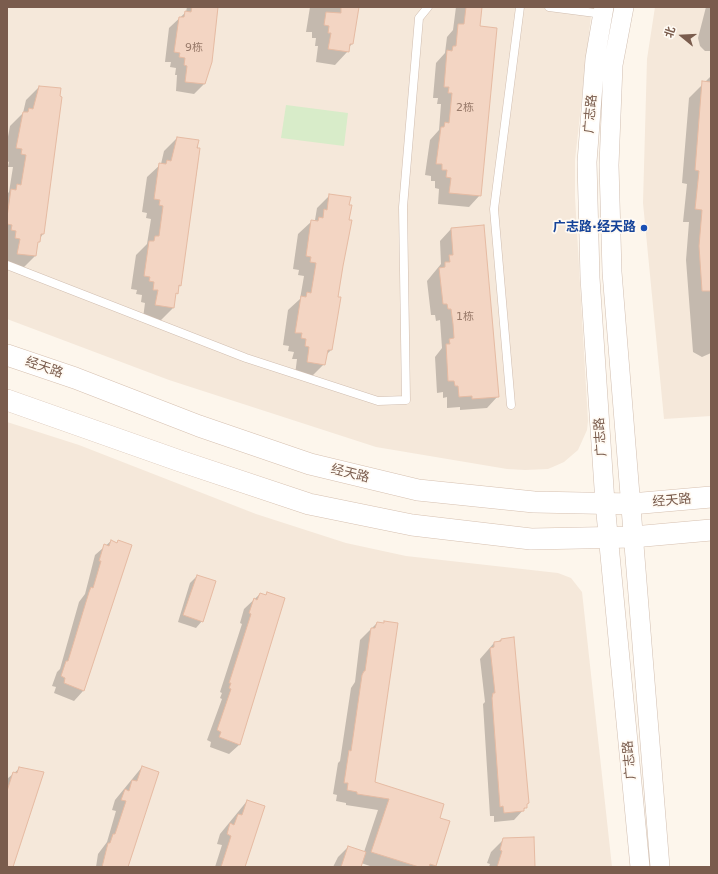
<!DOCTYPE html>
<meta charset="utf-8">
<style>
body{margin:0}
#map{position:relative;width:718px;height:874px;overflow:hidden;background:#fdf6ec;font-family:"DejaVu Sans","Noto Sans SC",sans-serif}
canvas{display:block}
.frame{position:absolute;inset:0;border:8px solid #7a5c4d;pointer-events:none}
.north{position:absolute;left:662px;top:16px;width:40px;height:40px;-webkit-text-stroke:3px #fffaf3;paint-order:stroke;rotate:288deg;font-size:11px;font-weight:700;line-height:16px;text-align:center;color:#7a5c4d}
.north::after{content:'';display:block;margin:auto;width:14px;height:18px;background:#7a5c4d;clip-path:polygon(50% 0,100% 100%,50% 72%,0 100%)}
</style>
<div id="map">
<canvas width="718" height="874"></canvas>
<div class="frame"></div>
<div class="north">北</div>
</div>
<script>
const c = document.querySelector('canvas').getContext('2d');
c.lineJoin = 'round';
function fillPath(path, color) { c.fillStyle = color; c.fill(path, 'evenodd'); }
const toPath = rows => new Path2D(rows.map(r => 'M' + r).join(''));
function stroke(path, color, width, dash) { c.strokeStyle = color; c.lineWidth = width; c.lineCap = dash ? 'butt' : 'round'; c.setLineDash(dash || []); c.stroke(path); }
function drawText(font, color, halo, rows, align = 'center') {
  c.font = font + ' "DejaVu Sans","Noto Sans SC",sans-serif'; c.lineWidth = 3.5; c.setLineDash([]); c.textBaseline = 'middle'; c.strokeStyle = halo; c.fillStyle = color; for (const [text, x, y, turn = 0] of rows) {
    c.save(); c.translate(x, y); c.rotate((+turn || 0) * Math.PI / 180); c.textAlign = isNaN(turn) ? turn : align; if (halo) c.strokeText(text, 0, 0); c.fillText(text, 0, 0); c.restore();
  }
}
fillPath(toPath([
 [7,7,592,7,575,160,575,197,588,421,587,430,578,450,564,462,555,466,548,469,525,470,507,469,376,447,169,380,7,319],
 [655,7,711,7,711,416,664,419,643,203,647,59],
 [7,422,79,445,256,514,346,543,406,556,558,573,571,578,582,592,583,601,612,867,7,867]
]), '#f5e8da');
fillPath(toPath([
 [286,105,348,113,344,146,281,138]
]), '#d8ecc9');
fillPath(toPath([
 [187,7,216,7,204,84,194,94,176,91,177,75,175,75,176,68,170,67,171,62,165,62,169,28,186,12],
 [310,7,357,7,352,44,349,47,348,51,335,65,316,62,318,46,315,46,316,38,312,38,312,32,306,32],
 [456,7,481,7,479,27,480,195,469,207,438,204,439,189,435,188,435,181,431,181,431,176,425,175,430,140,439,130,441,104,437,104,438,98,433,98,436,63,445,53,447,37,453,30],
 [706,7,711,7,711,51,705,51,700,46,698,38],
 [711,76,711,353,702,357,693,352,686,260,689,222,683,222,687,184,682,183,689,98],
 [39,87,43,234,36,244,35,256,22,269,7,267,7,194,9,192,13,167,8,167,9,162,7,161,7,142,10,126,23,113,26,100],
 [177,138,198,141,198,163,180,285,174,296,173,308,160,321,143,318,145,303,141,302,142,295,136,294,137,290,131,289,136,255,147,244,151,219,146,218,147,213,142,212,147,177,161,164,164,151],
 [330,195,342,266,331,350,326,355,324,364,311,377,295,375,297,359,292,359,294,352,288,351,289,346,283,345,288,310,300,299,304,276,298,275,299,270,293,269,298,234,312,221,315,220,317,208],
 [451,229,498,396,487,408,460,410,460,407,447,408,447,397,443,398,443,392,437,393,435,357,442,348,440,320,436,321,435,315,431,315,427,281,441,264,440,241],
 [111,541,117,543,119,541,83,691,74,701,54,693,56,687,52,686,57,672,60,669,79,602,85,594,95,555],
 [197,576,202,621,196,628,178,622,190,583],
 [267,593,284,598,239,745,229,754,210,747,211,742,207,740,222,699,220,698,222,693,220,692,242,624,240,623,244,609,260,594,265,596],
 [377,623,374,783,438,818,435,865,433,867,373,867,361,863,360,867,333,867,338,857,348,847,364,852,378,810,346,805,346,803,336,801,337,795,333,794,338,763,340,761,351,688,355,682,360,640],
 [501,640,526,807,514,820,494,822,494,816,490,816,483,704,485,702,480,659,494,643],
 [142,767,127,867,96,867,98,854,107,842,116,811,112,810,115,800],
 [20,768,12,867,7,867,7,779],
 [247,801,244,867,215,867,222,845,217,844,220,834],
 [504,839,534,867,489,867,490,864,487,863,491,852]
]), '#0003');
const building = toPath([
 [192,7,218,7,212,62,205,84,185,82,187,66,184,65,185,58,179,57,180,53,174,52,179,17,184,17,185,11,191,12,192,7],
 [341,7,359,7,353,44,350,44,349,52,328,49,331,33,328,33,329,26,324,25,326,12,341,13,341,7],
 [466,7,482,7,480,26,497,28,481,196,449,193,451,178,446,177,447,170,442,170,442,164,436,164,441,127,444,127,445,122,449,123,452,93,448,93,449,87,444,87,447,50,452,51,453,46,456,46,458,24,464,24,466,7],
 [702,81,711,82,711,291,702,291,699,246,702,210,695,209,699,171,695,170,702,81],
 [39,86,61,88,60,96,62,97,44,234,41,234,40,242,38,242,36,256,17,254,20,239,15,238,16,231,11,230,12,225,7,224,7,217,11,189,16,190,17,184,21,185,26,155,21,154,22,149,16,148,23,112,28,112,29,108,33,109,39,86],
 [177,137,199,140,197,148,200,148,181,286,179,285,178,294,176,293,174,308,155,305,158,290,153,290,154,282,149,281,150,277,144,276,149,241,154,241,155,236,159,236,163,206,159,205,160,200,154,199,159,163,166,164,167,160,171,161,177,137],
 [329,194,351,197,349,205,352,205,349,220,352,220,343,266,338,297,341,297,332,350,328,350,325,365,307,362,309,347,305,346,306,339,301,338,302,333,295,333,301,296,306,297,307,292,311,293,316,263,310,262,311,257,306,256,311,220,318,221,319,217,323,218,324,209,327,210,329,194],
 [484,225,499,397,472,399,472,396,459,397,458,386,455,386,454,381,448,381,446,344,450,344,449,339,454,338,453,324,451,309,448,309,447,304,443,304,439,268,445,267,445,262,450,262,449,255,453,255,451,228,484,225],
 [111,540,117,543,118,540,132,545,84,691,64,683,65,678,61,676,66,661,68,661,89,592,91,587,93,588,101,561,99,561,104,544,109,546,111,540],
 [197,575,216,581,203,622,183,615,197,575],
 [267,592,285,598,240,745,219,737,221,732,217,730,231,689,229,688,231,683,229,683,251,614,249,613,254,598,257,600,260,593,266,595,267,592],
 [384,621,398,623,375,782,444,804,440,818,450,821,436,866,430,864,429,867,419,867,371,852,389,799,357,794,357,792,347,790,348,783,344,783,349,750,351,751,362,675,364,671,365,671,371,628,375,628,377,622,384,623,384,621],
 [514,637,529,803,527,804,527,808,524,808,524,811,504,813,503,806,500,807,492,698,493,693,495,693,490,648,494,647,494,642,501,641,501,639,514,637],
 [142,766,159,772,128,867,102,867,108,843,110,843,113,834,115,834,126,801,121,800,125,789,129,791,132,780,137,781,142,766],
 [19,767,44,772,13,867,7,867,7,791,13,772,17,773,19,767],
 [247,800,265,806,245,867,221,867,231,836,227,834,230,823,234,825,238,814,242,815,247,800],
 [534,837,535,867,497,867,502,851,500,850,503,838,534,837],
 [348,846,366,852,361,867,341,867,348,846]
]);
fillPath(building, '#f3d5c3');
stroke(building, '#e6bba3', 1);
const service = toPath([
 [549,7,603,14],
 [7,265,246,358,378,401,406,400,403,207,419,18,428,7],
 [511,405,494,209,520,7]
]);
const tertiary = toPath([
 [604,7,595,59,587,162,590,278,605,503,640,867],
 [624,7,613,65,609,165,612,272,660,867]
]);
const secondary = toPath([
 [7,355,75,378,199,426,310,464,418,490,534,502,631,504,711,497],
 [7,400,180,461,309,504,412,525,531,539,633,537,711,530]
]);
stroke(service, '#d1beb0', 9);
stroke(tertiary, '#d1beb0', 20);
stroke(secondary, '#d6c0b0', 22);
stroke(service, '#fff', 8);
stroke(tertiary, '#fff', 19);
stroke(secondary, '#fff', 21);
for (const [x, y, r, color] of [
 [644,228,4,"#1a4fb4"]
]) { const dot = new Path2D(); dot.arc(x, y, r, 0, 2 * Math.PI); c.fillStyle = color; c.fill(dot); stroke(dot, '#fffaf3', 1.5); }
drawText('11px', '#987a6a', null, [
 ["9栋",194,48],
 ["2栋",465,108],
 ["1栋",465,317]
]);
drawText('13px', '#7a5c4d', '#fffaf3', [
 ["广志路",591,114,-85],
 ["经天路",44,368,19],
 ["广志路",601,437,-94],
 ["经天路",350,474,14],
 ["经天路",672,501,-5],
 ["广志路",630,760,-95]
]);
drawText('bold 13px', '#164399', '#fffaf3', [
 ["广志路·经天路",636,228]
], 'right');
</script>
